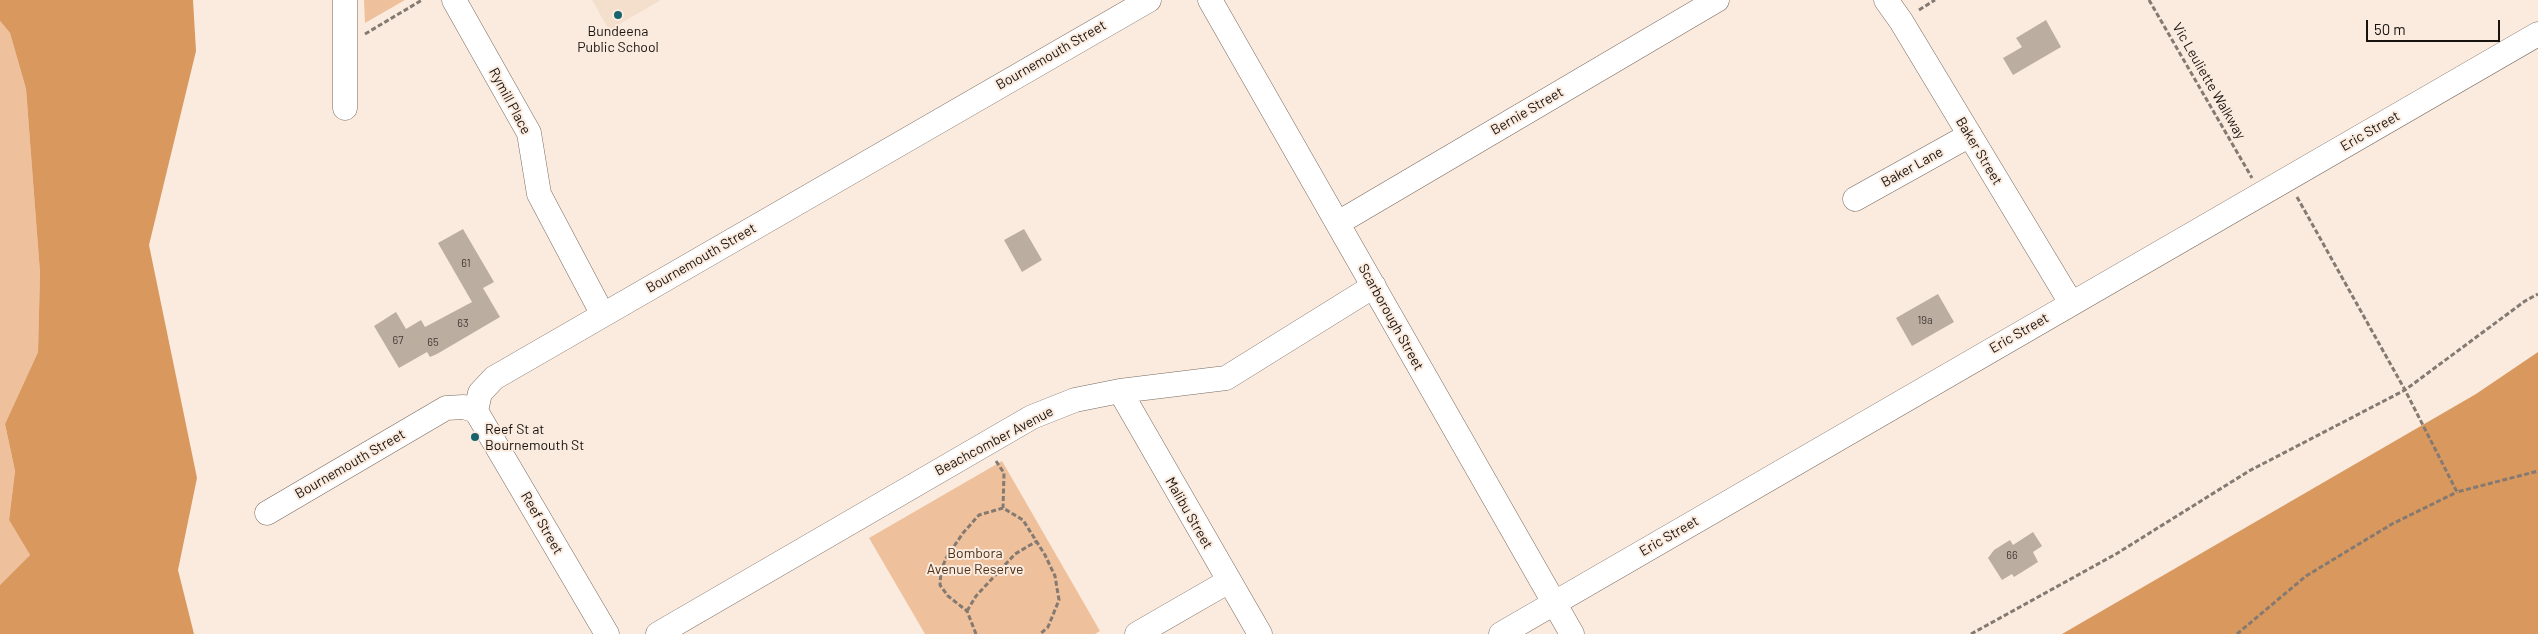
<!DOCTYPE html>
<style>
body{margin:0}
#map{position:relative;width:2538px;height:634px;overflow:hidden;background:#fbebdf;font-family:Barlow,sans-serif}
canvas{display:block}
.scale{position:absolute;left:2366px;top:20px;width:134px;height:22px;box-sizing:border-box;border:2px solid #18130e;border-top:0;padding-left:6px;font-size:15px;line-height:18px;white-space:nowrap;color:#18130e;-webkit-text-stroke:4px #fbebdf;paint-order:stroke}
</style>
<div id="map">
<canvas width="2538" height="634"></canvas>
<div class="scale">50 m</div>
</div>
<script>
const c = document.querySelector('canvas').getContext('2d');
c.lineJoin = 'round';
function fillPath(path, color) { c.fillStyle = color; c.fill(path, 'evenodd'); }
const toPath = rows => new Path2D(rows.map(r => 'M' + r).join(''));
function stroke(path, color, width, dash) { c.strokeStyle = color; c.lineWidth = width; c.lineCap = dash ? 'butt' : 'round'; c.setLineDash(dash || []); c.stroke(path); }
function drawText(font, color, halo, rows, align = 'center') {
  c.font = font + ' Barlow,sans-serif'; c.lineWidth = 4; c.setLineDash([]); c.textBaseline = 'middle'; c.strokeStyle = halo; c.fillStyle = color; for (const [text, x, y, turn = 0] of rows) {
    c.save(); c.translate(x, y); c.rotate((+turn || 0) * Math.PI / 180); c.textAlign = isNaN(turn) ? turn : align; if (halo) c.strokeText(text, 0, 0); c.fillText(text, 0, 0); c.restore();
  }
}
fillPath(toPath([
 [592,0,661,0,609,30]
]), '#f4decc');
fillPath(toPath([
 [364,0,405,0,365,23],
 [0,21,10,33,26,89,40,273,38,352,5,424,15,471,9,520,30,555,0,585],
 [1002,461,1100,631,1095,634,925,634,869,538]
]), '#eec19c');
fillPath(toPath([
 [0,0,193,0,196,51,149,245,197,478,178,570,194,634,0,634,0,585,30,555,9,520,15,471,5,424,38,352,40,273,26,89,10,33,0,21],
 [2538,352,2538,634,2062,634,2476,394]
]), '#d9985e');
fillPath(toPath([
 [2046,20,2061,47,2013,75,2003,58,2022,47,2016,38],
 [463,229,494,282,483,288,500,317,437,354,430,357,427,352,399,368,374,326,396,312,406,329,421,320,425,327,472,302,438,243],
 [1024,229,1042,260,1022,272,1004,240],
 [1938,294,1954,322,1912,346,1896,318],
 [2033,532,2042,546,2033,552,2038,562,2014,577,2012,574,2002,580,1988,558,1994,550,2010,540,2013,545]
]), '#bcada1');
const minor = toPath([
 [345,0,345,108],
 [454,0,529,133,539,194,603,315],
 [1210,0,1572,634],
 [1886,0,1901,21,2071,303],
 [1855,199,1970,135],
 [1338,223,1717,0],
 [1120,391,1260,634],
 [476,411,480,393,494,378,1149,0],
 [476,411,607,634],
 [267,513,446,408,464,407,476,411],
 [658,634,1032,417,1075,400,1120,391,1226,378,1374,286],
 [1137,634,1229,581],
 [1501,634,2538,34]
]);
stroke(minor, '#77695e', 25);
stroke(toPath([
 [2149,0,2252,178],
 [1919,10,1935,0],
 [365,34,422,0],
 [2297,197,2405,390,2457,492,2538,471],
 [996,461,1004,473,1003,508],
 [967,611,976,596,1015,554,1037,541],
 [976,634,967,611,948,596,940,585,941,571,946,558,963,533,979,515,1003,508,1023,520,1045,555,1055,576,1059,600,1048,627,1040,634],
 [1971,634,2116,554,2249,471,2405,390,2525,301,2538,294],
 [2237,634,2306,576,2392,524,2457,492]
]), '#847a71', 3, [5, 2.5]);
stroke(minor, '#fff', 24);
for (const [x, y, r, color] of [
 [618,15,5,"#17636e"],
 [475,437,5,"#17636e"]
]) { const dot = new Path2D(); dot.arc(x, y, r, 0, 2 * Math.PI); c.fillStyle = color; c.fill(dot); stroke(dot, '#fbebdf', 2); }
drawText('11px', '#413a33', null, [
 ["61",466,263],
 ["19a",1925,320],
 ["63",463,323],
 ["67",398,340],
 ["65",433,342],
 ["66",2012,555]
]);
drawText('14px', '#18130e', '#fbebdf', [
 ["Bundeena",618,31],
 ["Public School",618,47],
 ["Reef St at",485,429,"left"],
 ["Bournemouth St",485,445,"left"]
]);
drawText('14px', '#18130e', '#fbebdf', [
 ["Bournemouth Street",1051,55,-30],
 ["Vic Leuliette Walkway",2209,81,60],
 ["Rymill Place",510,101,62],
 ["Bernie Street",1527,111,-30],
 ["Eric Street",2370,131,-30],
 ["Baker Street",1979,151,59],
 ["Baker Lane",1912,167,-29],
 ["Bournemouth Street",701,258,-30],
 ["Scarborough Street",1391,317,61],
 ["Eric Street",2019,333,-30],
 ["Beachcomber Avenue",994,441,-28],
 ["Bournemouth Street",350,464,-30],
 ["Malibu Street",1189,513,60],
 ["Reef Street",542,523,60],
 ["Eric Street",1669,536,-30]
]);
drawText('14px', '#4d3118', '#fbebdf', [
 ["Bombora",975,553],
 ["Avenue Reserve",975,569]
]);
</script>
